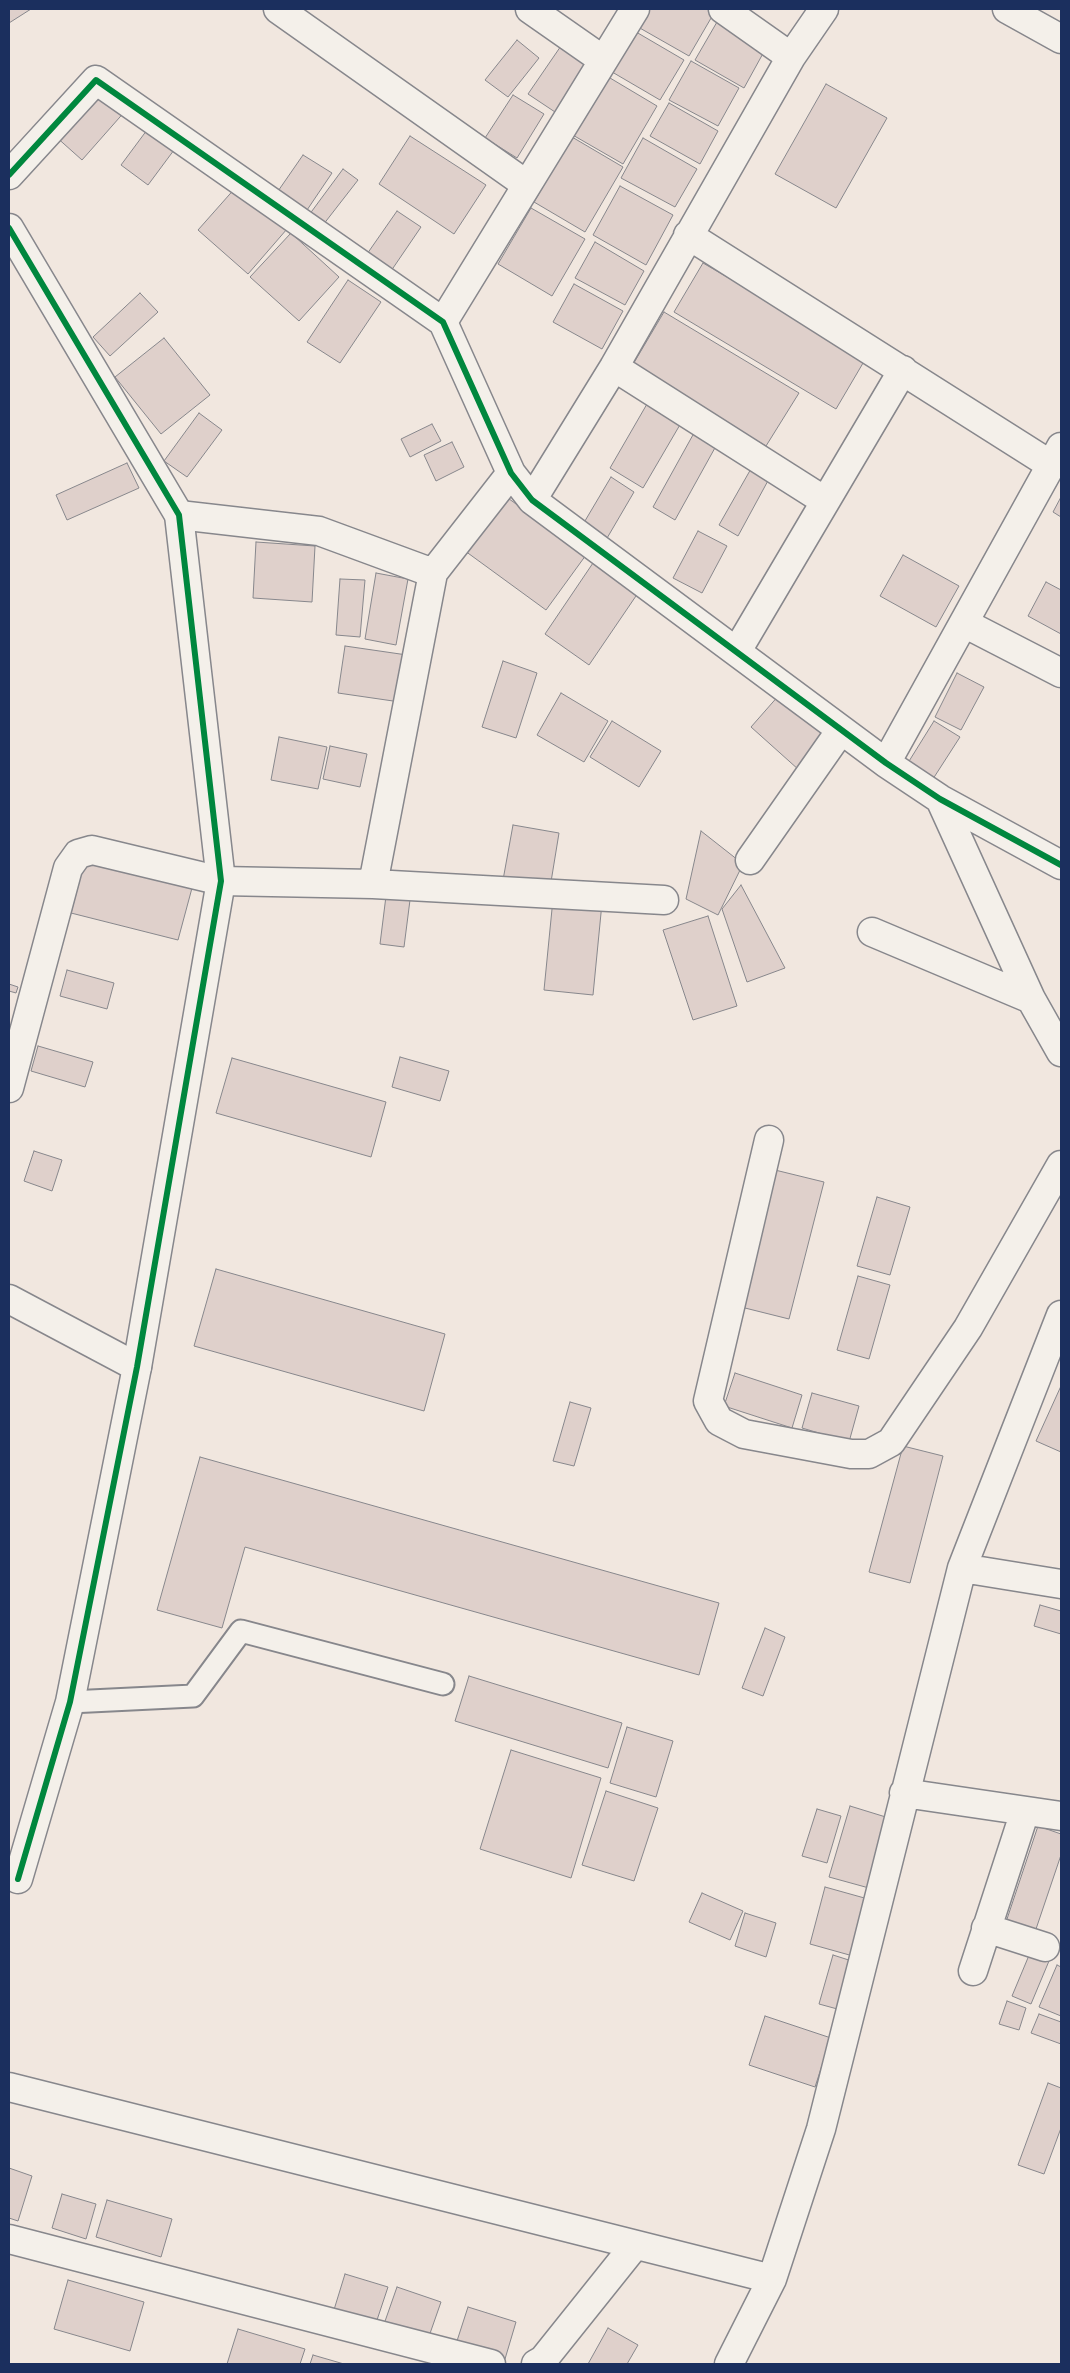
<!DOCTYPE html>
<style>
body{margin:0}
#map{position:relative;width:1070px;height:2373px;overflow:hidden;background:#f1e7df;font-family:Sriracha,sans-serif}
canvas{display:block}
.frame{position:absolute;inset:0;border:10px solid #1b2f5e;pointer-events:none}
</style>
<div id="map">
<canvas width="1070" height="2373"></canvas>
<div class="frame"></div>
</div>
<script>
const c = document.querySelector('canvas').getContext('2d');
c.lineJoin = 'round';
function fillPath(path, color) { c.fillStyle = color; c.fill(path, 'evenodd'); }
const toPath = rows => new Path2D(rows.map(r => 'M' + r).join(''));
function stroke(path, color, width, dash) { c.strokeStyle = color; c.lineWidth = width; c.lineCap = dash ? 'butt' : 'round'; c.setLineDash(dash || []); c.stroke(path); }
const building = toPath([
 [9,9,31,9,9,23,9,9],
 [640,9,707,9,714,13,689,56,631,23,640,9],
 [717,22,766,48,744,88,695,60,717,22],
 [631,29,684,60,660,100,607,69,631,29],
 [517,40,539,58,508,97,485,80,517,40],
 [563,43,590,61,555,112,528,94,563,43],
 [691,61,739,88,718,126,669,100,691,61],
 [605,75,657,106,623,164,571,134,605,75],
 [826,84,887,118,836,208,775,174,826,84],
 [99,85,127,109,82,160,54,135,99,85],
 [513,95,544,114,517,158,485,138,513,95],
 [669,103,718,131,700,164,650,136,669,103],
 [150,126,177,146,148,185,121,165,150,126],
 [410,136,486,185,454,234,379,184,410,136],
 [572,137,623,167,585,232,534,202,572,137],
 [643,138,697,169,675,207,621,178,643,138],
 [303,155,332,173,305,213,276,194,303,155],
 [343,169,358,180,323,225,309,215,343,169],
 [237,186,287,229,248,274,198,230,237,186],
 [620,186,673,215,646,265,593,235,620,186],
 [531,208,585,239,552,296,498,264,531,208],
 [397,211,421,227,391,271,367,254,397,211],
 [291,233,339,277,299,321,250,277,291,233],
 [595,242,644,271,625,305,575,278,595,242],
 [703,263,866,358,836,409,674,312,703,263],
 [348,280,381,302,340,363,307,342,348,280],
 [574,284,623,311,602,349,553,322,574,284],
 [140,293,158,312,110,356,93,337,140,293],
 [664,312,799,393,766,446,632,366,664,312],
 [164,338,210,395,161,434,115,377,164,338],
 [647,404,681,423,643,488,610,468,647,404],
 [199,413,222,430,187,477,164,461,199,413],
 [432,424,441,441,410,457,401,439,432,424],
 [694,433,716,446,675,520,653,507,694,433],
 [452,442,464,467,436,481,424,455,452,442],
 [127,463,139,488,67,520,56,495,127,463],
 [752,467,770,477,738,536,719,525,752,467],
 [611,477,634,492,603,545,579,531,611,477],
 [501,493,586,555,546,610,461,548,501,493],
 [1061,497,1061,517,1053,512,1061,497],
 [698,531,727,546,702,593,673,578,698,531],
 [256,542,315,546,312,602,253,598,256,542],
 [903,555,959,586,936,627,880,596,903,555],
 [593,563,638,593,589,665,545,634,593,563],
 [376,573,408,579,396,645,365,639,376,573],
 [340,579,365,580,360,637,336,635,340,579],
 [1046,582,1061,590,1061,634,1028,616,1046,582],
 [345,646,407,655,400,702,338,693,345,646],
 [503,661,537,673,516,738,482,727,503,661],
 [957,673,984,687,961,730,935,717,957,673],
 [561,693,608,721,584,762,537,735,561,693],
 [780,694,829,736,799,770,751,727,780,694],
 [612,721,661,751,639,787,590,757,612,721],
 [934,721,960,737,931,782,906,766,934,721],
 [279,737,327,747,318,789,271,780,279,737],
 [330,746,367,754,360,787,323,779,330,746],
 [513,825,559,833,550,888,503,880,513,825],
 [701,831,743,864,718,915,686,899,701,831],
 [85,860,192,888,178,940,71,913,85,860],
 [741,885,785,968,747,982,722,909,741,885],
 [386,896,410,900,404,947,380,944,386,896],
 [553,899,602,903,593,995,544,990,553,899],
 [708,916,737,1006,693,1020,663,930,708,916],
 [67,970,114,983,107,1009,60,996,67,970],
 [9,984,18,987,16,993,9,991,9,984],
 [38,1046,93,1062,85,1087,31,1071,38,1046],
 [400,1057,449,1071,440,1101,392,1087,400,1057],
 [232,1058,386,1102,371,1157,216,1113,232,1058],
 [34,1151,62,1160,52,1191,24,1181,34,1151],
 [775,1170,824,1182,789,1319,741,1307,775,1170],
 [877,1197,910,1207,890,1275,857,1266,877,1197],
 [216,1269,445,1334,424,1411,194,1346,216,1269],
 [858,1276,890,1285,869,1359,837,1350,858,1276],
 [735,1373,802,1395,792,1428,724,1406,735,1373],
 [1061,1386,1061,1452,1036,1441,1061,1386],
 [812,1393,859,1406,849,1442,802,1428,812,1393],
 [570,1402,591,1408,574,1466,553,1461,570,1402],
 [903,1446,943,1456,910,1583,869,1572,903,1446],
 [200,1457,719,1603,699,1675,245,1547,222,1628,157,1610,200,1457],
 [1040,1605,1061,1611,1061,1634,1034,1626,1040,1605],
 [765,1628,785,1637,763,1696,742,1688,765,1628],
 [469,1676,622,1723,608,1768,455,1721,469,1676],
 [627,1727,673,1741,656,1797,610,1783,627,1727],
 [511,1750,601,1778,571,1878,480,1849,511,1750],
 [606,1791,658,1808,634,1881,582,1865,606,1791],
 [850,1806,889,1818,869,1888,829,1877,850,1806],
 [817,1809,841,1816,827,1863,802,1856,817,1809],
 [1038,1826,1061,1834,1061,1855,1035,1932,1006,1922,1038,1826],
 [825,1887,868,1899,853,1956,810,1944,825,1887],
 [702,1893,743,1911,730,1940,689,1922,702,1893],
 [745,1913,776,1923,766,1957,735,1946,745,1913],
 [1030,1953,1049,1961,1031,2004,1012,1996,1030,1953],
 [833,1955,855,1962,841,2010,819,2004,833,1955],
 [1057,1965,1061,1967,1061,2016,1039,2007,1057,1965],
 [1007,2001,1026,2008,1019,2030,999,2024,1007,2001],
 [1039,2014,1061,2022,1061,2044,1031,2033,1039,2014],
 [765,2016,831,2038,815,2087,749,2065,765,2016],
 [1048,2083,1061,2088,1061,2128,1044,2174,1018,2165,1048,2083],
 [9,2168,32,2176,18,2221,9,2218,9,2168],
 [62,2194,96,2204,86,2239,52,2228,62,2194],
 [107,2200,172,2219,161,2257,96,2237,107,2200],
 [345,2274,388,2287,375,2326,333,2313,345,2274],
 [68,2280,144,2302,130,2351,54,2329,68,2280],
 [397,2287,441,2302,427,2342,383,2327,397,2287],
 [468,2307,516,2322,505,2359,456,2344,468,2307],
 [608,2328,638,2345,627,2364,588,2364,608,2328],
 [238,2329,305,2349,300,2364,227,2364,238,2329],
 [313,2355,344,2364,310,2364,313,2355]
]);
fillPath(building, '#dfd0cb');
stroke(building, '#87878c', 1);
const lane = toPath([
 [70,1702,193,1696,241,1631,443,1684]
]);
const street = toPath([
 [278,9,527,185],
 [530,9,603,60],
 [723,9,791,57],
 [1007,9,1061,39],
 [9,175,96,80,443,322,511,473,532,500,886,763,940,799,1061,865],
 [688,235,1051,465],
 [443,322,635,9],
 [614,367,825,501],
 [532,500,614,367,791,57,824,9],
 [179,515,319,531,433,573],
 [964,623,1061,673],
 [737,651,903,370],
 [886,763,1061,447],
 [940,799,1031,999,1061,1052],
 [750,860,841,730],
 [373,884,433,573,511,473],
 [872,932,1031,999],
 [9,1088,68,868,78,854,92,850,221,881,373,884,664,900],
 [769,1140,708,1401,719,1421,744,1434,851,1454,869,1454,891,1442,968,1328,1061,1165],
 [9,1299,137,1367],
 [962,1568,1061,1584],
 [904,1793,1061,1816],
 [986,1928,1045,1947],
 [973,1971,1025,1811],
 [9,2087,772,2279],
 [9,2239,491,2364],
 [536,2364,543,2360,635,2245],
 [729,2364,772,2279,821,2129,962,1568,1061,1315]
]);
const secondary = toPath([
 [9,228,179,515,221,881,137,1367,70,1702,18,1879]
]);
stroke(lane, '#87878c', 25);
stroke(street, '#87878c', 31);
stroke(secondary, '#87878c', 31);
stroke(lane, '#f4f0ea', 21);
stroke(street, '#f4f0ea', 28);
stroke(secondary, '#f4f0ea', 28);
stroke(toPath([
 [9,175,96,80,443,322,511,473,532,500,886,763,940,799,1061,865],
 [9,228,179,515,221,881,137,1367,70,1702,18,1879]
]), '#00873e', 6);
</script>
